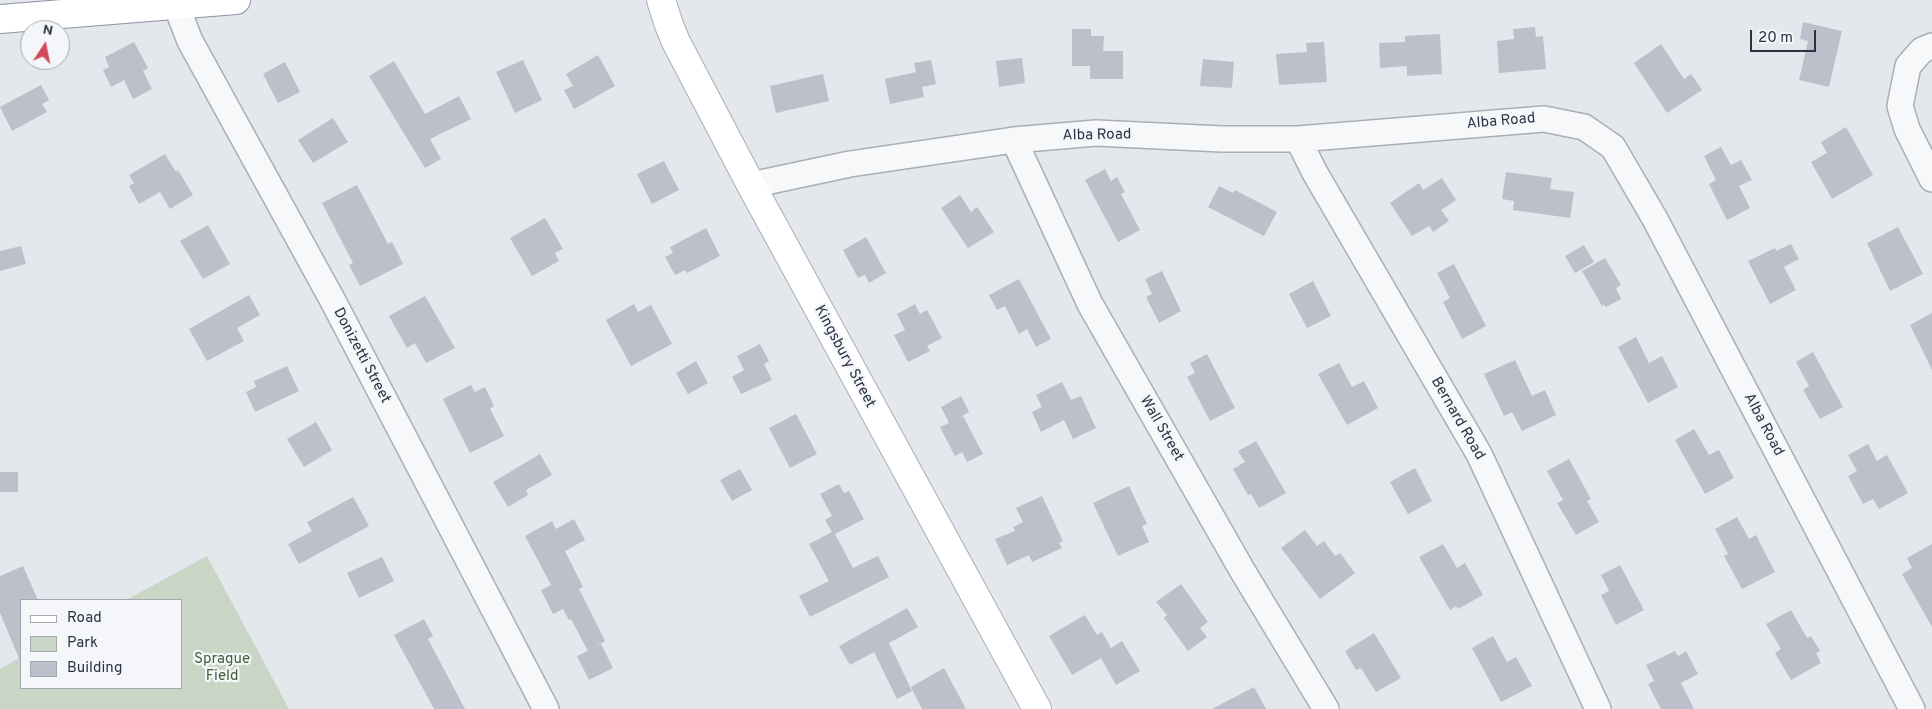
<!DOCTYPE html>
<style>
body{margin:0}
#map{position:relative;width:1932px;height:709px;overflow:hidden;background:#e4e7ec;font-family:Overpass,sans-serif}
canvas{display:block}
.legend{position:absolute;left:20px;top:599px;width:162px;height:90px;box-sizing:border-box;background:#f4f6f9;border:1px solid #a4a8b1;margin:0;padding:6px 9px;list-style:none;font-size:15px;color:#2b3445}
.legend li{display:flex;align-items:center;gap:10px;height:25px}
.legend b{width:25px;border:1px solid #a4a8b1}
.north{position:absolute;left:20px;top:20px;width:50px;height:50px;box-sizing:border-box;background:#f4f6f9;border:1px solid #a4a8b1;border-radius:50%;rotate:11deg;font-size:14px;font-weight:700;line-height:20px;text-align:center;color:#2b3445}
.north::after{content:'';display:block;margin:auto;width:18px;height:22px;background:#d1495b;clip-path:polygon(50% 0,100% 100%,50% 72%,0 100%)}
.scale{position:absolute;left:1750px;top:30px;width:66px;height:22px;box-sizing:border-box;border:2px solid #2b3445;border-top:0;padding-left:6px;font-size:15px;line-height:18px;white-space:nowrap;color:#2b3445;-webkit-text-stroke:4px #f4f6f9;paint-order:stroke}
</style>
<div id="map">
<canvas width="1932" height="709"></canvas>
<ul class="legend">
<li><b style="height:6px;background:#fff"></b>Road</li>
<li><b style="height:14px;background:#c9d6c5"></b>Park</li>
<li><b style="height:14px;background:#bbc0ca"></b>Building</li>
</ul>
<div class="north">N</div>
<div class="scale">20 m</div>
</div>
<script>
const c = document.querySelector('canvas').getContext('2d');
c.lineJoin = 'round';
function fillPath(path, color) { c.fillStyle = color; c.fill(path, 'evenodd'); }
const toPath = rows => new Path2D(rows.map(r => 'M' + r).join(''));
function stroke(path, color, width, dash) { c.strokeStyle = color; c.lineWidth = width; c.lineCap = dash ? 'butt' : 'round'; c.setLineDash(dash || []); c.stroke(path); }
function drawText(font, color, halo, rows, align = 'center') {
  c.font = font + ' Overpass,sans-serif'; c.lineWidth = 4.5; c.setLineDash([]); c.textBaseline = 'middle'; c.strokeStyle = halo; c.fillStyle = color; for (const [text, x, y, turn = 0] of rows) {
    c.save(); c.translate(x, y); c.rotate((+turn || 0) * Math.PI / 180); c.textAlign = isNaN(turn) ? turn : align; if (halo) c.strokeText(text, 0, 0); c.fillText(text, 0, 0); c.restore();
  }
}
fillPath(toPath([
 [207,556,289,709,0,709,0,669,21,657,21,688,181,688,181,600,126,600]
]), '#c9d6c5');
fillPath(toPath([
 [1803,22,1842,31,1829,87,1799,80,1808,41,1800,39],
 [1535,27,1536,37,1543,36,1546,69,1499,73,1497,41,1514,39,1513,29],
 [1072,29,1091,29,1091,36,1104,36,1103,51,1123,51,1123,79,1090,79,1090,66,1072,66],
 [1440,34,1442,74,1407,76,1407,66,1380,68,1379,43,1405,42,1405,36],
 [134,42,148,68,143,71,152,89,133,99,124,80,111,87,103,70,109,67,105,57],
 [1324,42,1327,82,1279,85,1276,54,1307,52,1306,43],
 [1661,44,1684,79,1691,74,1702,90,1667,113,1634,63],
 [598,55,615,86,574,109,564,90,573,86,566,74],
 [1022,58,1025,83,999,87,996,61],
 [1203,59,1234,62,1232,88,1200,86],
 [523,60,542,100,515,113,496,72],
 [931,60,936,84,922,87,924,97,890,104,885,79,916,72,914,63],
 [394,61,425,114,459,96,471,119,430,139,441,159,425,168,369,76],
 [285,62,300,92,278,103,263,74],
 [823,74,829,101,776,113,770,86],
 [41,85,49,100,42,104,47,112,12,131,0,107],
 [333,118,348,142,313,163,298,140],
 [1846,127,1873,175,1832,199,1811,162,1827,153,1821,142],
 [1721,147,1731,165,1741,160,1752,180,1739,186,1750,208,1727,220,1709,184,1716,180,1704,156],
 [165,154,176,172,178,170,193,195,170,209,160,192,139,204,129,186,134,183,129,175],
 [664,161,679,190,652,204,637,174],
 [1105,169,1111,181,1117,177,1125,192,1121,194,1140,230,1118,242,1085,180],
 [1506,172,1552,178,1550,189,1574,192,1570,218,1513,210,1514,201,1502,199],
 [1442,178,1456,200,1441,210,1449,221,1433,232,1429,226,1412,236,1390,203,1419,183,1423,190],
 [357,185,388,244,392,242,403,264,360,286,349,265,353,263,322,203],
 [1219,186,1233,193,1235,190,1277,212,1264,236,1208,207],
 [960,195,971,212,977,207,994,232,968,248,941,208],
 [545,218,563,249,555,253,559,261,532,276,510,238],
 [208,225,230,264,203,279,180,241],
 [1898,227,1923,274,1890,291,1867,243],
 [706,228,720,256,687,273,685,270,675,275,665,257,673,253,670,247],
 [866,237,886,273,869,283,865,275,858,278,843,250],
 [1791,244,1799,259,1784,267,1796,290,1770,304,1748,261,1775,248,1776,251],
 [1584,245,1594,262,1575,273,1565,256],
 [21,246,26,264,0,271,0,251],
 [1605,258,1621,285,1616,288,1621,299,1606,307,1604,305,1602,306,1582,271],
 [1454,264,1486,326,1462,339,1443,302,1450,298,1437,273],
 [1162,271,1181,311,1159,323,1146,297,1152,294,1145,279],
 [1019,279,1051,339,1036,347,1027,329,1019,334,1005,306,997,310,989,295],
 [1313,281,1331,316,1307,328,1289,294],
 [249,295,260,315,237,328,244,341,207,361,189,329],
 [425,296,455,348,426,363,415,343,407,348,389,316],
 [634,304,638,312,651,305,672,344,631,366,606,320],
 [915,304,920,314,927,310,942,338,927,346,930,351,908,362,894,335,905,330,897,314],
 [1932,313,1932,370,1910,325],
 [1636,337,1649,363,1662,356,1678,387,1648,403,1618,347],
 [760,344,769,361,764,364,772,380,741,394,732,377,744,370,737,356],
 [1813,352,1843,407,1820,419,1803,390,1809,386,1796,362],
 [1207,354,1235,408,1210,421,1187,377,1195,373,1190,363],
 [1515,360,1532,396,1545,390,1556,415,1522,431,1512,412,1504,416,1484,374],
 [696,361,708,383,688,394,676,373],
 [1339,363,1352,387,1364,381,1378,408,1347,425,1318,374],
 [287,366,299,391,255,412,246,392,256,387,254,381],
 [1062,382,1071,400,1081,396,1096,428,1073,439,1064,420,1041,432,1032,412,1042,407,1036,395],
 [471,385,475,392,485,387,494,406,490,409,504,436,470,453,443,399],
 [961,396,969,412,953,421,963,416,983,454,967,462,962,452,955,456,940,427,949,423,941,407],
 [796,414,817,454,790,468,769,428],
 [316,422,332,450,304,467,287,439],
 [1694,429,1709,455,1719,450,1734,478,1705,494,1675,440],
 [1256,441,1286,493,1259,508,1251,494,1248,495,1233,469,1245,462,1238,451],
 [1868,444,1877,461,1887,455,1908,493,1879,509,1873,499,1863,504,1848,476,1857,471,1848,455],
 [540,454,552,475,526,490,528,495,508,507,493,482],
 [1569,459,1591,499,1587,501,1599,522,1576,535,1557,503,1563,500,1547,471],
 [1415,468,1432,501,1408,514,1390,482],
 [740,469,752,490,732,501,720,480],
 [0,472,18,472,18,492,0,492],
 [839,484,844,493,849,491,864,519,835,534,853,568,878,556,889,577,810,617,799,596,829,581,809,544,832,532,825,520,832,516,820,494],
 [1129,486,1147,524,1142,526,1149,542,1118,556,1093,503],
 [1042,496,1063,541,1059,543,1062,548,1032,562,1029,555,1007,565,995,539,1015,531,1013,527,1023,522,1016,508],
 [353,497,369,526,299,564,288,544,312,531,307,522],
 [1737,517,1749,539,1756,535,1775,572,1742,589,1724,556,1728,554,1715,529],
 [574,519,585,540,565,551,583,587,579,589,605,641,593,648,601,644,613,668,589,680,577,656,588,651,571,619,569,620,563,609,553,614,541,590,551,585,525,536,552,521,556,529],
 [1305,530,1317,546,1324,541,1335,556,1340,553,1355,573,1320,599,1281,548],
 [1443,544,1457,568,1465,563,1483,595,1458,609,1456,606,1450,610,1419,557],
 [1932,544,1932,627,1902,574,1912,568,1907,558],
 [382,557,394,581,359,598,347,573],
 [1620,565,1644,610,1616,625,1601,595,1609,591,1601,575],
 [23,566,38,600,21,600,21,663,0,613,0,576],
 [1181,584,1208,622,1200,628,1207,637,1188,651,1164,618,1167,615,1156,602],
 [907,608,918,627,889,643,912,691,897,699,874,652,850,665,839,646],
 [1791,610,1807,638,1811,636,1820,651,1816,653,1821,663,1791,680,1775,653,1781,649,1766,624],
 [1085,615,1097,635,1102,632,1111,648,1122,641,1140,671,1116,685,1101,658,1072,675,1049,636],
 [424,619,433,636,428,639,465,709,434,709,394,635],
 [1374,633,1401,678,1376,692,1361,668,1356,670,1345,651],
 [1493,636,1507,662,1516,657,1532,686,1501,702,1472,648],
 [1675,651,1678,656,1686,651,1698,674,1681,683,1694,709,1661,709,1648,684,1654,681,1646,665],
 [944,668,966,709,922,709,911,687],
 [1254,687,1266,709,1212,709]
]), '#bbc0ca');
const minor = toPath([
 [176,5,190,41,333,301,546,709],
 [1932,46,1922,50,1908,66,1900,106,1907,129,1932,179],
 [1298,139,1315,173,1479,454,1598,709],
 [1014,140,1090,304,1242,570,1326,709],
 [751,185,850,164,1014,140,1096,133,1222,139,1298,139,1544,119,1584,127,1613,147,1655,219,1912,709]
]);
const secondary = toPath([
 [661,0,669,25,676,42,751,185,1037,709]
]);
const trunk = toPath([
 [0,19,236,0]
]);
stroke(minor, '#a9aeb7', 28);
stroke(secondary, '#a9aeb7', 30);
stroke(trunk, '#8b94a3', 30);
stroke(minor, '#f7f8fa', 25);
stroke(secondary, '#fff', 28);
stroke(trunk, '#fff', 28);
drawText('15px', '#2b3445', '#f4f6f9', [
 ["Alba Road",1501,122,-5],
 ["Alba Road",1097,136,-1],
 ["Donizetti Street",361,356,62],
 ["Kingsbury Street",844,357,62],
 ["Bernard Road",1457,419,60],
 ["Alba Road",1763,425,62],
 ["Wall Street",1161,429,60]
]);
drawText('15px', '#3f6138', '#f4f6f9', [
 ["Sprague",222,660],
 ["Field",222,677]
]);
</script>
